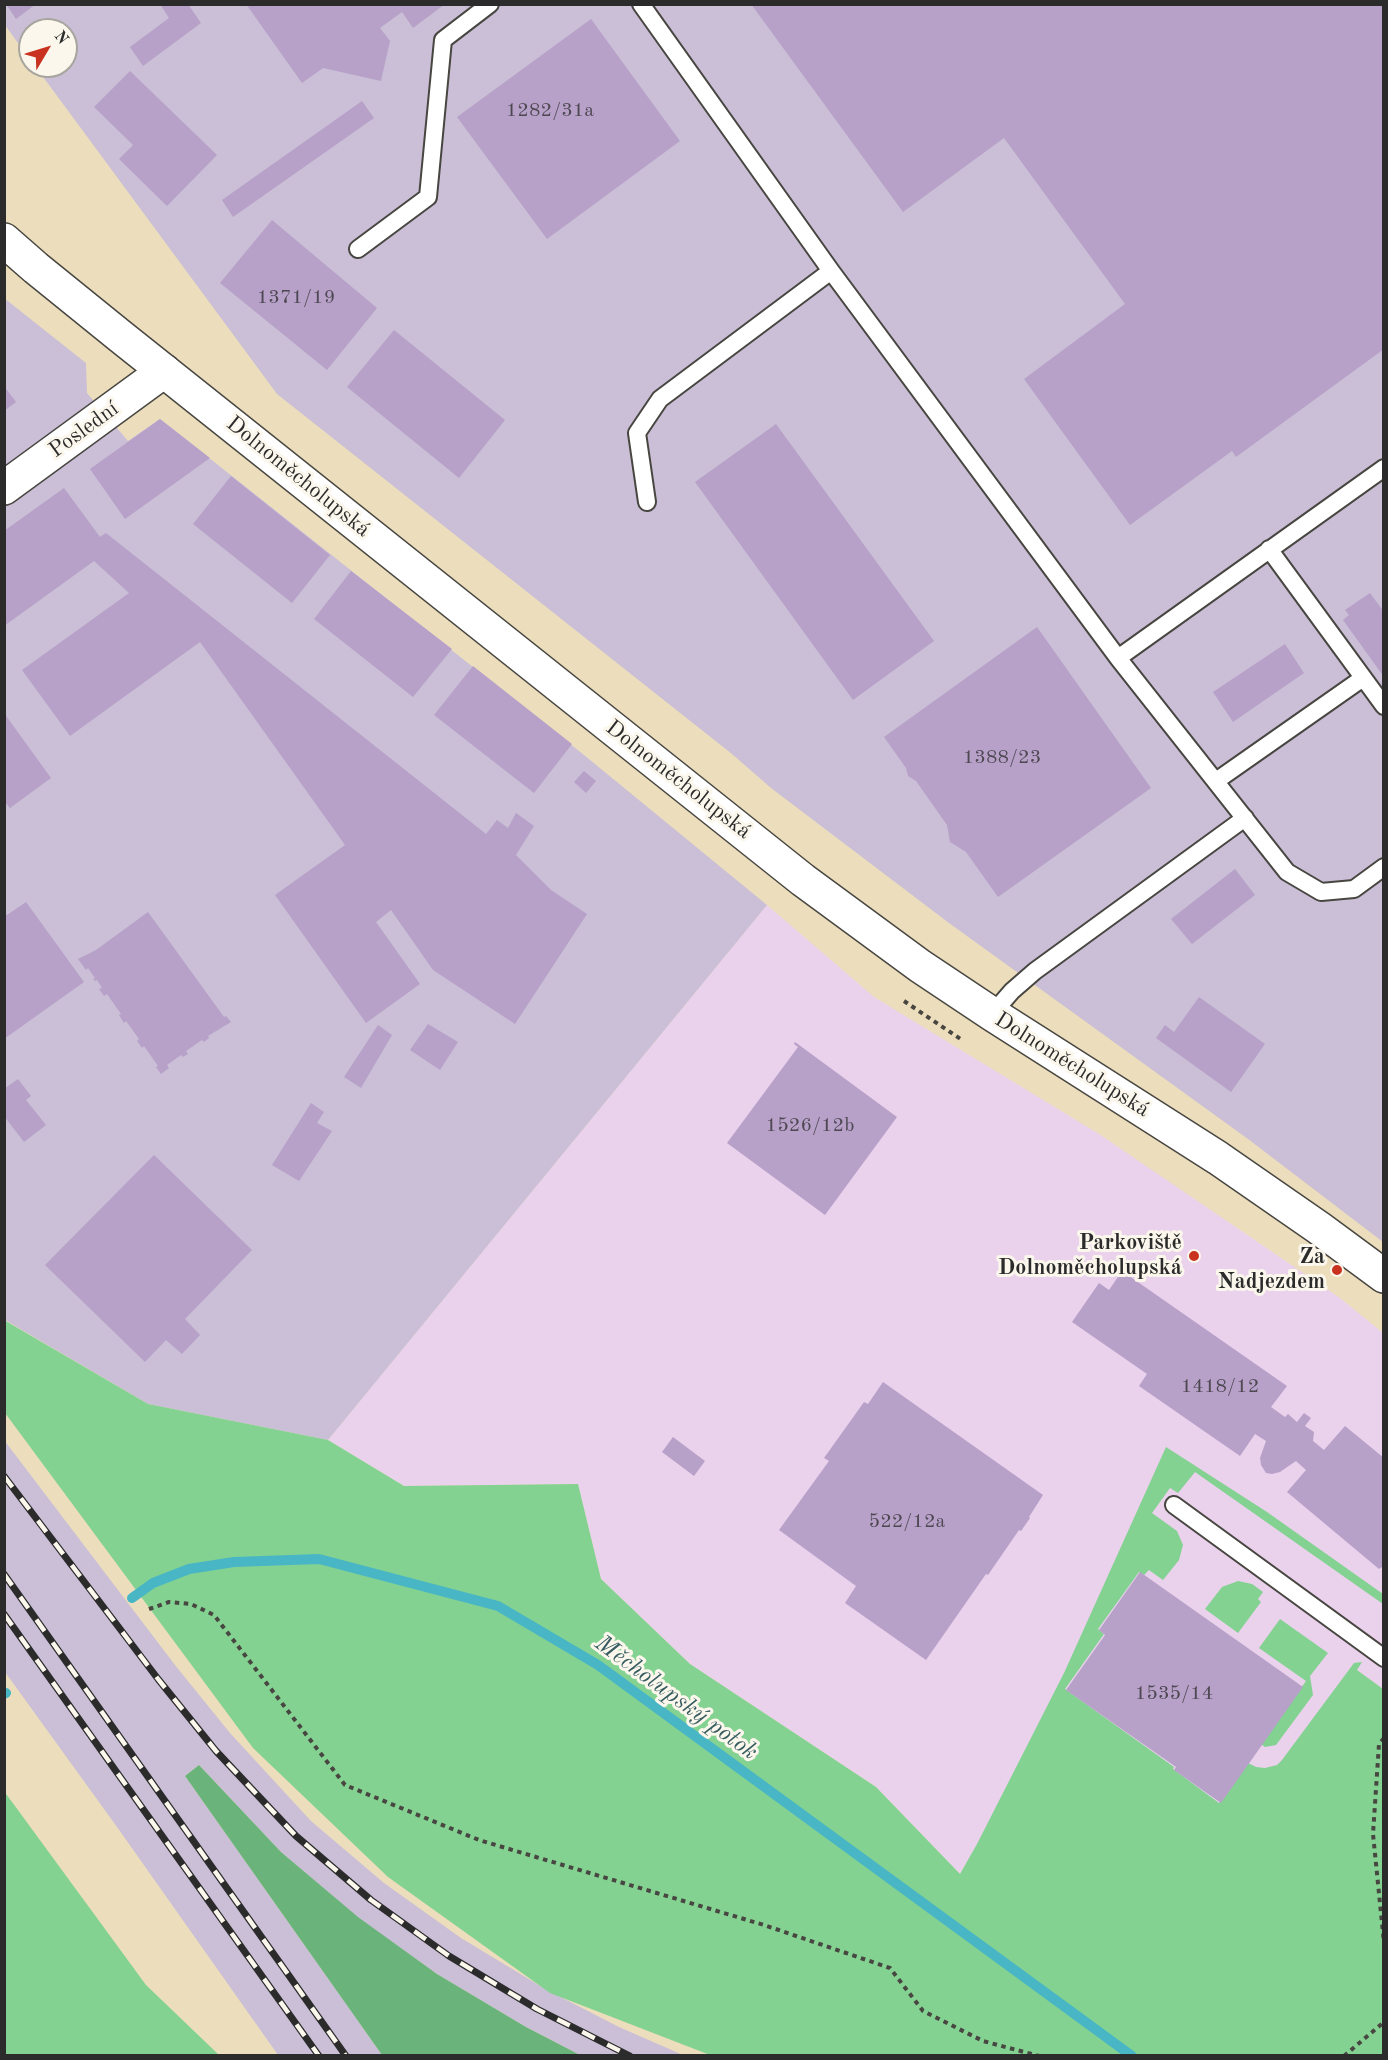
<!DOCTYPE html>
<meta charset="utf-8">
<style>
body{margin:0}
#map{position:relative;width:1388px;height:2060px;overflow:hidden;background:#ecdebc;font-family:"Old Standard TT",serif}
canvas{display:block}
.frame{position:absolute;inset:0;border:6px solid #2b2b2b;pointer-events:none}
.north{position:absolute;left:18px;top:18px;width:60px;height:60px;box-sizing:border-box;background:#fbf7ec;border:2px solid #a8a59f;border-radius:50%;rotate:52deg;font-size:16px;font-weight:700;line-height:24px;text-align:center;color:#2b2b2b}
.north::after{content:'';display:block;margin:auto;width:21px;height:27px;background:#c8321e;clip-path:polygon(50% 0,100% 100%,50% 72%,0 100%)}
</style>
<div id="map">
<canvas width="1388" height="2060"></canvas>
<div class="frame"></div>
<div class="north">N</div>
</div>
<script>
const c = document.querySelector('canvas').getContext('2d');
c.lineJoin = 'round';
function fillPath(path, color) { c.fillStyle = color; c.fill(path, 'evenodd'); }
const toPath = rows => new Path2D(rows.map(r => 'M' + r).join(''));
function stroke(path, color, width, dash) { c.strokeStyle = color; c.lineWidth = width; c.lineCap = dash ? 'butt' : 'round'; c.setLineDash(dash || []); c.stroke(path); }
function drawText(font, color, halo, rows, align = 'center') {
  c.font = font + ' "Old Standard TT",serif'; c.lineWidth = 6; c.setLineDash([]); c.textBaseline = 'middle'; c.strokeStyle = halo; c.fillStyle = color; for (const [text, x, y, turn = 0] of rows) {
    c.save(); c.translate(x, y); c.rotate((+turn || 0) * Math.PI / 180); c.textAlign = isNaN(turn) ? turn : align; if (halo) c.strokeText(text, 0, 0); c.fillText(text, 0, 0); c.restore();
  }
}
fillPath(toPath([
 [767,905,874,997,1099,1134,1340,1298,1383,1333,1383,1689,1358,1671,1212,1875,978,1844,960,1874,876,1787,690,1664,601,1579,578,1484,404,1486,328,1440]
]), '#ead1ec');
fillPath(toPath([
 [4,5,1383,5,1383,1242,1248,1139,949,923,771,788,732,754,277,394,35,66,66,66,66,30,30,30,30,60,5,25],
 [4,298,86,363,87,393,128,441,160,419,584,755,767,905,328,1440,148,1404,5,1320],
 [4,1440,175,1665,230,1733,311,1821,384,1883,461,1938,547,1990,619,2027,683,2055,580,2055,526,2027,437,1974,357,1917,281,1852,199,1765,185,1776,382,2055,278,2055,117,1827,5,1672]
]), '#cabfd6');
fillPath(toPath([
 [4,1320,148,1404,328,1440,404,1486,578,1484,601,1579,690,1664,876,1787,960,1874,977,1844,1064,1673,1166,1447,1267,1512,1383,1594,1383,1604,1195,1472,1178,1493,1170,1488,1152,1513,1177,1531,1183,1545,1179,1560,1163,1580,1149,1570,1144,1575,1139,1572,1098,1629,1104,1634,1065,1689,1174,1767,1173,1769,1219,1803,1248,1763,1256,1767,1265,1768,1277,1765,1282,1760,1354,1663,1362,1662,1357,1670,1383,1689,1383,2055,710,2055,550,1993,388,1877,253,1748,5,1413],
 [1238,1581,1252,1584,1263,1592,1258,1599,1261,1602,1238,1633,1205,1609,1222,1587],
 [1280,1619,1328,1653,1310,1676,1313,1695,1276,1745,1265,1747,1261,1744,1306,1681,1259,1648],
 [4,1791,146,1985,219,2055,5,2055]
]), '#83d291');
fillPath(toPath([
 [199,1765,281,1852,358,1917,437,1974,526,2027,580,2055,382,2055,185,1776]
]), '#6ab47b');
stroke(toPath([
 [132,1598,153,1583,189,1569,234,1562,319,1559,498,1606,598,1665,1132,2056],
 [4,1694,6,1693]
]), '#49b6c5', 10);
fillPath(toPath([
 [6,4,36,4,16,19],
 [160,4,188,4,201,23,143,66,130,47,169,18],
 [246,4,445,4,413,28,402,12,380,28,390,41,381,81,323,68,302,83],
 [751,4,1384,4,1384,349,1236,457,1232,451,1130,525,1024,379,1125,304,1004,138,903,212],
 [591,19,680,141,547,239,457,117],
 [130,71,217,155,167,206,119,159,133,145,94,107],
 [362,101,374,118,233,217,222,200],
 [272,220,377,308,327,370,220,283],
 [394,330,505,420,459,478,347,387],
 [4,386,16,402,4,411],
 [160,419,210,458,125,519,90,469],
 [776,424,934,641,853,700,695,482],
 [231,476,330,555,292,603,193,524],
 [64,488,100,537,106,533,486,834,497,820,508,828,516,813,534,826,516,855,551,890,587,914,515,1024,433,970,391,910,376,922,420,984,366,1023,275,895,345,845,200,642,70,736,22,670,129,593,94,561,4,626,4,531],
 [351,571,452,649,413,697,314,619],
 [1370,593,1384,612,1384,677,1343,620,1349,615,1345,610],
 [1037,627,1151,788,998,897,966,852,950,842,947,825,916,781,908,776,906,768,884,737],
 [1285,644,1304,673,1233,722,1213,692],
 [473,666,572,744,534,793,434,715],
 [4,713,51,778,10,808,4,801],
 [584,771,596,781,586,793,574,782],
 [1235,869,1255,895,1192,944,1171,919],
 [26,902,84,982,4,1039,4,917],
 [148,912,224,1017,226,1016,231,1022,208,1036,209,1038,204,1042,202,1040,186,1051,188,1054,183,1057,181,1055,167,1065,169,1068,161,1074,156,1067,158,1066,144,1046,142,1048,137,1041,139,1039,126,1021,124,1023,119,1015,121,1014,107,994,104,996,99,989,102,988,97,980,95,981,93,979,95,978,88,968,86,970,78,959,96,950],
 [1199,997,1265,1044,1231,1092,1156,1038,1165,1025,1174,1032],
 [428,1024,458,1042,440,1070,410,1050],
 [378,1025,392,1035,361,1088,344,1077],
 [795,1042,897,1117,825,1215,727,1143,798,1047,794,1044],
 [18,1079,31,1096,26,1100,46,1125,24,1142,4,1116,4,1089],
 [311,1103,324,1112,317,1123,332,1131,299,1181,272,1165],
 [154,1155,252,1250,185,1319,200,1335,182,1354,166,1340,145,1362,45,1265],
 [1122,1271,1287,1386,1271,1407,1285,1417,1288,1414,1297,1422,1304,1413,1311,1418,1305,1426,1314,1432,1313,1441,1324,1450,1345,1426,1384,1458,1384,1566,1379,1569,1287,1492,1306,1470,1296,1461,1280,1472,1272,1474,1266,1473,1261,1465,1260,1458,1266,1441,1255,1434,1240,1456,1139,1386,1147,1374,1072,1322,1099,1283,1109,1290],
 [883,1382,1043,1495,1029,1517,1030,1518,1021,1531,1019,1530,988,1575,986,1574,926,1660,845,1603,856,1586,779,1530,829,1461,824,1458,864,1402,868,1404],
 [673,1437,705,1461,694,1476,662,1452],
 [1140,1572,1303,1687,1221,1803,1174,1770,1176,1767,1066,1690,1105,1635,1099,1630]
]), '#b7a1c9');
const lane = toPath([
 [641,4,831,271,1118,658,1287,872,1321,892,1354,889,1384,867],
 [358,249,428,197,443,40,490,4],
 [647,502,637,433,660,399,831,271],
 [1269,549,1384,706],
 [1118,658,1384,468],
 [1216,781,1363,678],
 [992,1014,1012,991,1035,971,1245,818],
 [1174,1505,1384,1658]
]);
const street = toPath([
 [4,488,164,371]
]);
const secondary = toPath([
 [4,240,36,268,120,336,803,880,920,966,992,1014,1218,1158,1319,1228,1384,1276]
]);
stroke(lane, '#484641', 20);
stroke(street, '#484641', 36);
stroke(secondary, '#484641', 36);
stroke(toPath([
 [904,1001,962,1040],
 [149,1609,169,1602,191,1604,214,1615,345,1785,479,1840,764,1925,890,1968,923,2011,983,2041,1039,2056],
 [1384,1738,1379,1744,1373,1834,1384,1943],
 [1344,2056,1384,2022]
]), '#484641', 4, [4.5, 4.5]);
stroke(lane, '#fff', 16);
stroke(street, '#fff', 33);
stroke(secondary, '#fff', 33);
const rail = toPath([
 [4,1476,158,1679,216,1751,296,1836,371,1900,449,1956,537,2009,630,2056],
 [4,1574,346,2056],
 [4,1614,319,2056]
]);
stroke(rail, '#2b2b2b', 7);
stroke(rail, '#fbf7ec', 4.5, [14]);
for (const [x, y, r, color] of [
 [1194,1256,6,"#c8321e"],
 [1337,1270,6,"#c8321e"]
]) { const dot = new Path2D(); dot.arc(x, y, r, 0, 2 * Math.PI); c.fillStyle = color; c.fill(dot); stroke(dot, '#fbf7ec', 2); }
drawText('20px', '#4e4852', null, [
 ["1282/31a",550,111],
 ["1371/19",296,298],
 ["1388/23",1002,758],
 ["1526/12b",810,1126],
 ["1418/12",1220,1387],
 ["522/12a",907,1522],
 ["1535/14",1174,1694]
]);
drawText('22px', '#2b2b2b', '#fbf7ec', [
 ["Poslední",84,430,-36],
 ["Dolnoměcholupská",298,477,39],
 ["Dolnoměcholupská",678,780,38],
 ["Dolnoměcholupská",1072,1065,32]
]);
drawText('bold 22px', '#2b2b2b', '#fbf7ec', [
 ["Parkoviště",1182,1243],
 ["Dolnoměcholupská",1182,1268],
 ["Za",1325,1257],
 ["Nadjezdem",1325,1282]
], 'right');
drawText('italic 24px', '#365c61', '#fbf7ec', [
 ["Měcholupský potok",676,1698,36]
]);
</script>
